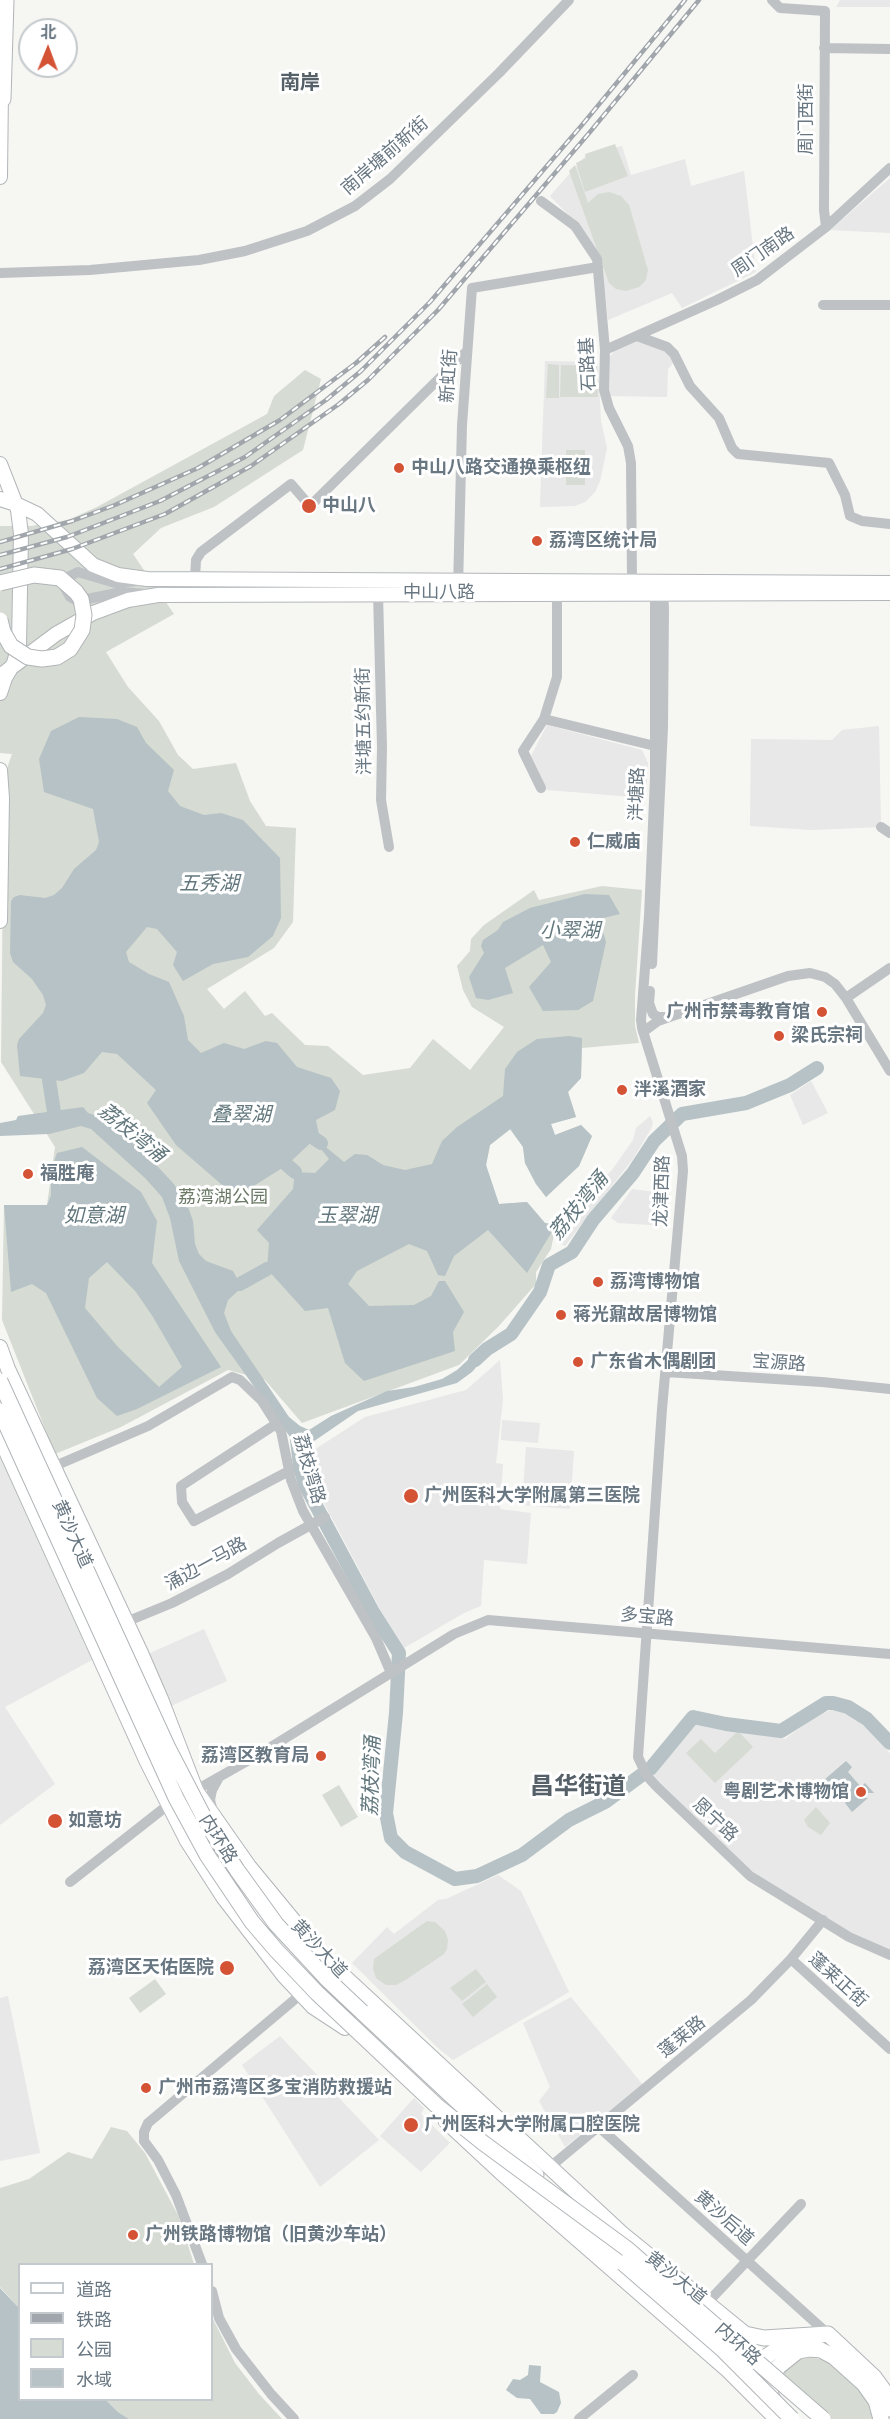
<!DOCTYPE html>
<meta charset="utf-8">
<style>
body{margin:0}
#map{position:relative;width:890px;height:2419px;overflow:hidden;background:#f6f6f3;font-family:Quicksand,"Noto Sans SC",sans-serif}
canvas{display:block}
.legend{position:absolute;left:18px;top:2263px;width:195px;height:138px;box-sizing:border-box;background:#fff;border:2px solid #c3c9cd;margin:0;padding:8px 10px;list-style:none;font-size:18px;color:#687782}
.legend li{display:flex;align-items:center;gap:12px;height:30px}
.legend b{width:30px;border:2px solid #c3c9cd}
.north{position:absolute;left:18px;top:18px;width:60px;height:60px;box-sizing:border-box;background:#fff;border:2px solid #c3c9cd;border-radius:50%;rotate:1deg;font-size:16px;font-weight:700;line-height:24px;text-align:center;color:#687782}
.north::after{content:'';display:block;margin:auto;width:21px;height:27px;background:#d55335;clip-path:polygon(50% 0,100% 100%,50% 72%,0 100%)}
</style>
<div id="map">
<canvas width="890" height="2419"></canvas>
<ul class="legend">
<li><b style="height:8px;background:#fff"></b>道路</li>
<li><b style="height:8px;background:#a0a6ab"></b>铁路</li>
<li><b style="height:16px;background:#d6dbd3"></b>公园</li>
<li><b style="height:16px;background:#b6c2c5"></b>水域</li>
</ul>
<div class="north">北</div>
</div>
<script>
const c = document.querySelector('canvas').getContext('2d');
c.lineJoin = 'round';
function fillPath(path, color) { c.fillStyle = color; c.fill(path, 'evenodd'); }
const toPath = rows => new Path2D(rows.map(r => 'M' + r).join(''));
function stroke(path, color, width, dash) { c.strokeStyle = color; c.lineWidth = width; c.lineCap = dash ? 'butt' : 'round'; c.setLineDash(dash || []); c.stroke(path); }
function drawText(font, color, halo, rows, align = 'center') {
  c.font = font + ' Quicksand,"Noto Sans SC",sans-serif'; c.lineWidth = 6; c.setLineDash([]); c.textBaseline = 'middle'; c.strokeStyle = halo; c.fillStyle = color; for (const [text, x, y, turn = 0] of rows) {
    c.save(); c.translate(x, y); c.rotate((+turn || 0) * Math.PI / 180); c.textAlign = isNaN(turn) ? turn : align; if (halo) c.strokeText(text, 0, 0); c.fillText(text, 0, 0); c.restore();
  }
}
fillPath(toPath([
 [840,0,890,0,890,7,836,7],
 [622,146,631,175,685,159,691,186,744,171,756,272,682,308,672,293,608,320,601,260,577,224,550,196,587,154],
 [890,178,890,233,830,230],
 [638,340,666,351,673,363,668,369,667,397,609,396,609,358,615,350],
 [545,361,598,362,601,421,607,448,600,481,595,492,585,502,575,506,540,507],
 [547,725,642,750,648,763,646,798,547,790,531,756],
 [879,726,881,827,812,830,750,826,751,739,832,740,842,730],
 [811,1081,828,1113,803,1125,790,1095],
 [650,1116,653,1123,651,1129,633,1159,565,1246,557,1242,563,1230,578,1213,593,1189,612,1170,633,1140,636,1128],
 [632,1189,670,1194,667,1226,618,1223,611,1218],
 [500,1360,503,1399,496,1463,503,1464,500,1509,531,1513,527,1564,484,1560,481,1606,464,1613,404,1648,381,1611,315,1486,311,1457,317,1448,365,1417,466,1390],
 [502,1420,540,1423,538,1443,501,1440],
 [526,1447,574,1451,570,1509,522,1505],
 [0,1455,92,1660,5,1707,55,1784,0,1825],
 [204,1629,227,1681,171,1706,148,1654],
 [831,1710,848,1712,881,1741,890,1754,890,1952,872,1946,768,1883,747,1867,650,1775,694,1721,758,1730,785,1739,815,1716],
 [498,1875,521,1891,569,1992,453,2060,438,2048,352,1963,387,1927,394,1934,438,1900,446,1899],
 [8,1996,40,2153,0,2161,0,1998],
 [571,1997,643,2085,565,2147,539,2101,550,2087,523,2023],
 [280,2036,379,2140,320,2187,242,2065],
 [414,2098,424,2108,421,2114,450,2143,421,2172,380,2136]
]), '#e7e8e7');
fillPath(toPath([
 [615,144,628,176,585,192,576,163,586,158,585,154],
 [575,165,588,203,598,194,609,192,621,196,629,205,648,270,646,280,639,287,626,291,616,289,609,283,569,171],
 [548,364,559,365,559,398,546,398],
 [561,365,597,366,598,397,560,397],
 [305,370,321,379,303,450,214,507,161,528,133,554,174,614,106,652,128,687,159,721,178,755,193,769,236,763,250,801,266,826,296,828,293,922,274,948,207,989,224,1009,245,991,265,1016,272,1013,305,1045,328,1046,363,1075,410,1068,433,1039,470,1070,504,1027,472,1007,463,990,457,966,470,951,471,939,484,925,534,890,539,900,602,886,642,890,635,995,635,1026,639,1043,582,1048,581,1078,568,1092,576,1117,551,1124,555,1135,581,1125,592,1136,579,1166,546,1197,536,1184,525,1163,523,1147,511,1129,490,1145,486,1165,499,1204,527,1202,545,1223,556,1225,551,1249,536,1272,536,1284,498,1327,459,1365,302,1423,265,1380,228,1370,121,1427,55,1454,2,1320,4,1205,47,1205,55,1147,1,1062,4,777,12,754,0,753,0,526,31,526,68,520,97,507,267,414,274,396],
 [566,450,585,450,585,485,566,485],
 [738,1731,753,1747,715,1783,686,1753,701,1739,715,1753],
 [339,1785,358,1817,341,1827,322,1795],
 [816,1807,830,1823,821,1835,808,1827,804,1820],
 [427,1921,435,1922,445,1931,448,1940,447,1949,444,1954,407,1979,396,1985,386,1985,376,1978,373,1969,374,1959],
 [476,1969,486,1982,462,2001,450,1988],
 [155,1979,166,1994,140,2013,129,1998],
 [487,1984,497,1997,473,2017,462,2004],
 [111,2127,127,2131,145,2153,179,2217,194,2264,20,2264,19,2308,0,2287,0,2188,29,2179,68,2152,92,2159],
 [212,2317,235,2363,259,2394,282,2419,129,2419,118,2412,106,2400,212,2400],
 [806,2357,821,2359,834,2365,865,2392,875,2419,830,2419,780,2375,800,2359]
]), '#d6dbd3');
fillPath(toPath([
 [79,717,117,719,137,727,146,743,174,770,168,791,180,806,204,815,221,813,243,820,280,858,281,918,273,936,248,957,213,964,183,981,173,965,177,952,157,929,147,927,126,952,129,962,149,974,169,982,184,1016,188,1040,201,1053,224,1043,244,1049,266,1041,277,1043,297,1067,331,1078,340,1091,335,1110,316,1120,319,1135,287,1165,236,1197,176,1145,147,1103,156,1090,117,1054,102,1052,84,1073,62,1081,20,1076,17,1045,19,1039,43,1013,46,1005,43,995,32,979,13,962,10,953,11,901,14,897,20,895,45,898,54,895,62,888,74,869,96,850,99,842,93,809,44,792,39,759,51,731],
 [585,894,609,895,620,914,599,919,606,942,593,1001,578,1010,543,1011,529,987,551,962,543,945,505,968,513,993,488,1000,476,998,469,977,484,953,481,946,483,940,498,930,503,922,530,908],
 [569,1036,582,1038,581,1078,568,1092,576,1117,551,1124,555,1135,581,1125,592,1136,579,1166,546,1197,536,1184,525,1163,523,1147,510,1129,490,1145,486,1165,499,1204,527,1202,545,1223,556,1225,527,1273,488,1230,454,1256,445,1276,438,1275,427,1251,409,1244,357,1271,348,1284,369,1306,414,1305,431,1296,439,1281,445,1281,464,1312,453,1332,455,1351,364,1381,345,1363,328,1308,305,1311,267,1269,269,1243,257,1230,293,1189,295,1172,315,1173,329,1159,321,1149,321,1143,344,1162,355,1154,367,1155,383,1165,405,1170,432,1164,442,1141,457,1127,503,1096,505,1069,517,1052,537,1039],
 [83,1107,88,1113,116,1122,173,1183,186,1201,193,1221,195,1244,199,1254,206,1261,233,1271,240,1284,239,1290,228,1300,224,1313,231,1331,289,1417,300,1426,309,1430,331,1416,387,1391,414,1387,442,1379,457,1370,482,1347,490,1351,472,1372,457,1383,358,1411,304,1448,293,1446,293,1441,215,1332,179,1261,170,1218,162,1197,145,1178,91,1129,81,1126,49,1134,0,1136,0,1123,16,1120,18,1116],
 [82,1147,141,1192,157,1221,152,1263,221,1367,137,1409,117,1416,97,1398,46,1293,32,1284,11,1292,4,1205,47,1205,51,1195,51,1170,57,1153],
 [107,1262,136,1292,153,1317,182,1367,159,1387,118,1347,85,1308,89,1278],
 [846,1761,852,1767,848,1772,861,1787,865,1783,874,1793,858,1793,858,1797,868,1798,852,1812,845,1803,849,1799,839,1788,834,1792,824,1780],
 [0,2288,19,2308,20,2400,106,2400,118,2412,129,2419,0,2419],
 [529,2365,541,2366,540,2382,559,2392,561,2403,557,2412,554,2414,541,2414,530,2399,517,2398,506,2390,513,2379,520,2380,528,2375]
]), '#b6c2c5');
stroke(toPath([
 [49,1080,55,1118],
 [315,1139,321,1143],
 [287,1165,295,1172],
 [240,1284,267,1269],
 [475,1360,487,1349,511,1334,540,1292,549,1265,572,1252,593,1220,633,1173,654,1141,682,1114,746,1103,790,1085,817,1068],
 [297,1439,300,1467,305,1485,373,1612,399,1653,396,1713,386,1813,391,1838,405,1852,455,1879,477,1876,522,1855,569,1820,605,1802,651,1768,693,1717,726,1724,781,1731,826,1703,833,1703,848,1707,867,1719,890,1743]
]), '#b6c2c5', 14);
const major = toPath([
 [0,177,1,89],
 [0,464,18,510,21,534,19,645,14,663,5,678,0,693],
 [0,499,16,504,37,514,93,565,118,575,147,579,890,583],
 [0,676,56,634,93,613,128,600,158,595,890,593],
 [0,770,2,798,0,921],
 [0,1347,8,1369,141,1653,161,1699,196,1790],
 [0,1438,147,1762,187,1841,223,1897,284,1976,313,2007,345,2028]
]);
const highway = toPath([
 [3,99,6,0],
 [0,679,9,670],
 [193,1787,249,1867,324,1958,621,2233,745,2334,764,2338,828,2334],
 [362,2012,536,2175],
 [446,2121,502,2173,727,2369,777,2419],
 [541,2193,623,2263],
 [820,2335,828,2334,874,2377,885,2392,890,2409],
 [760,2394,756,2379,759,2368,767,2356,782,2346,796,2340],
 [774,2405,770,2391,772,2379,778,2367,798,2351,809,2349,821,2350,834,2357,864,2384,876,2401,881,2419]
]);
stroke(major, '#b2b6b9', 16);
stroke(highway, '#b1b5b8', 17);
stroke(toPath([
 [772,0,780,8,825,11,824,210,826,227],
 [824,48,890,49],
 [541,201,575,226,597,259,605,350,604,390,609,408,628,446,631,463,632,581],
 [0,273,90,270,199,260,245,251,307,231,355,206,390,179,499,73,569,0],
 [823,305,890,305],
 [637,336,667,347,674,354,690,386,719,418,732,448,738,454,829,463,845,495,850,516,862,521,890,524],
 [605,350,717,300,757,280,826,227,890,168],
 [195,579,196,560,201,552,291,484,310,506,467,351],
 [138,581,115,583,78,572,68,577,65,588,70,597,77,601,122,592,145,594],
 [458,588,462,425,472,288,598,267],
 [378,593,382,747,381,800,389,847],
 [655,593,655,778,649,916,641,1020,642,1028,682,1156,683,1171,662,1409,638,1757,647,1776,656,1786,750,1876,849,1937,890,1955],
 [544,719,655,746],
 [541,788,523,751,544,719,557,677,557,593],
 [881,827,890,833],
 [652,964,663,727,664,608,663,593,659,588],
 [650,991,649,1003,653,1014,658,1017,670,1017],
 [846,998,890,968],
 [643,1032,658,1021,788,976,810,973,825,977,835,984,846,998,890,1071],
 [666,1372,822,1382,890,1389],
 [276,1424,181,1486,182,1502,194,1521,289,1471],
 [48,1469,148,1426,232,1377,240,1380,262,1401,281,1431,291,1480,303,1511,376,1638,391,1673],
 [121,1624,172,1603,228,1574,278,1543,325,1517],
 [189,1791,196,1790,258,1755,454,1634,488,1620,890,1654],
 [213,1812,210,1800,212,1790,218,1779],
 [70,1882,168,1805],
 [791,1959,890,2049],
 [599,2127,828,2334],
 [550,2167,751,2000,791,1959,823,1920],
 [202,2264,176,2195,158,2160,144,2141,144,2132,148,2123,300,1995],
 [212,2291,219,2318,236,2349,271,2394,294,2419],
 [707,2303,801,2204],
 [579,2419,633,2375]
]), '#bec2c5', 10);
stroke(major, '#fff', 14);
stroke(highway, '#fff', 15);
const rail = toPath([
 [0,542,72,521,115,505,198,468,280,420,356,363,385,337],
 [0,555,67,537,160,501,245,457,326,400,361,371,430,302,582,125,685,0],
 [0,569,72,549,165,514,251,466,339,404,368,380,438,310,590,132,699,0]
]);
stroke(rail, '#a0a6ab', 4.5);
stroke(rail, '#fff', 2, [7]);
const highwayBridge = toPath([
 [0,583,34,575,60,578,76,592,81,599,84,615,82,630,70,649,57,657,42,659,28,657,11,646,3,632,0,620],
 [0,1381,168,1748,209,1827,237,1870,276,1924,326,1978,362,2012],
 [0,1411,176,1798,207,1855,252,1922,276,1950,317,1993,436,2105,482,2142,626,2248,823,2419],
 [623,2263,721,2348,792,2419]
]);
stroke(highwayBridge, '#b1b5b8', 17, []);
stroke(highwayBridge, '#fff', 15);
for (const [x, y, r, color] of [
 [399,468,6,"#d55335"],
 [309,506,8,"#d55335"],
 [537,541,6,"#d55335"],
 [575,842,6,"#d55335"],
 [822,1012,6,"#d55335"],
 [779,1036,6,"#d55335"],
 [622,1090,6,"#d55335"],
 [28,1174,6,"#d55335"],
 [598,1282,6,"#d55335"],
 [561,1315,6,"#d55335"],
 [578,1362,6,"#d55335"],
 [411,1496,8,"#d55335"],
 [321,1756,6,"#d55335"],
 [861,1792,6,"#d55335"],
 [55,1821,8,"#d55335"],
 [227,1968,8,"#d55335"],
 [146,2088,6,"#d55335"],
 [411,2125,8,"#d55335"],
 [133,2235,6,"#d55335"]
]) { const dot = new Path2D(); dot.arc(x, y, r, 0, 2 * Math.PI); c.fillStyle = color; c.fill(dot); stroke(dot, '#fff', 2); }
drawText('18px', '#687782', '#fff', [
 ["周门西街",807,119,-90],
 ["南岸塘前新街",385,156,-41],
 ["周门南路",763,252,-35],
 ["石路基",588,364,-93],
 ["新虹街",449,376,-86],
 ["中山八路",439,593],
 ["泮塘五约新街",364,721,-91],
 ["泮塘路",637,794,-88],
 ["龙津西路",662,1191,-88],
 ["宝源路",779,1363,4],
 ["荔枝湾路",309,1469,74],
 ["黄沙大道",72,1534,66],
 ["涌边一马路",206,1564,-29],
 ["多宝路",647,1617,5],
 ["恩宁路",715,1820,43],
 ["内环路",218,1839,58],
 ["黄沙大道",319,1949,47],
 ["蓬莱正街",838,1980,42],
 ["蓬莱路",682,2037,-39],
 ["黄沙后道",724,2218,42],
 ["黄沙大道",676,2278,39],
 ["内环路",738,2344,42]
]);
drawText('bold 18px', '#687782', '#fff', [
 ["中山八路交通换乘枢纽",411,468],
 ["中山八",322,506],
 ["荔湾区统计局",549,541],
 ["仁威庙",587,842],
 ["广州市禁毒教育馆",810,1012,"right"],
 ["梁氏宗祠",791,1036],
 ["泮溪酒家",634,1090],
 ["福胜庵",40,1174],
 ["荔湾博物馆",610,1282],
 ["蒋光鼐故居博物馆",573,1315],
 ["广东省木偶剧团",590,1362],
 ["广州医科大学附属第三医院",424,1496],
 ["荔湾区教育局",309,1756,"right"],
 ["粤剧艺术博物馆",849,1792,"right"],
 ["如意坊",68,1821],
 ["荔湾区天佑医院",214,1968,"right"],
 ["广州市荔湾区多宝消防救援站",158,2088],
 ["广州医科大学附属口腔医院",424,2125],
 ["广州铁路博物馆（旧黄沙车站）",145,2235]
], 'left');
drawText('18px', '#6b7966', '#fff', [
 ["荔湾湖公园",223,1198]
]);
drawText('bold 20px', '#556068', '#fff', [
 ["南岸",300,83]
]);
drawText('italic 20px', '#63787e', '#fff', [
 ["五秀湖",209,884],
 ["小翠湖",570,931],
 ["叠翠湖",241,1115],
 ["荔枝湾涌",132,1133,39],
 ["荔枝湾涌",579,1206,-51],
 ["如意湖",94,1216],
 ["玉翠湖",347,1216],
 ["荔枝湾涌",372,1776,-88]
]);
drawText('bold 24px', '#556068', '#fff', [
 ["昌华街道",578,1787]
]);
</script>
